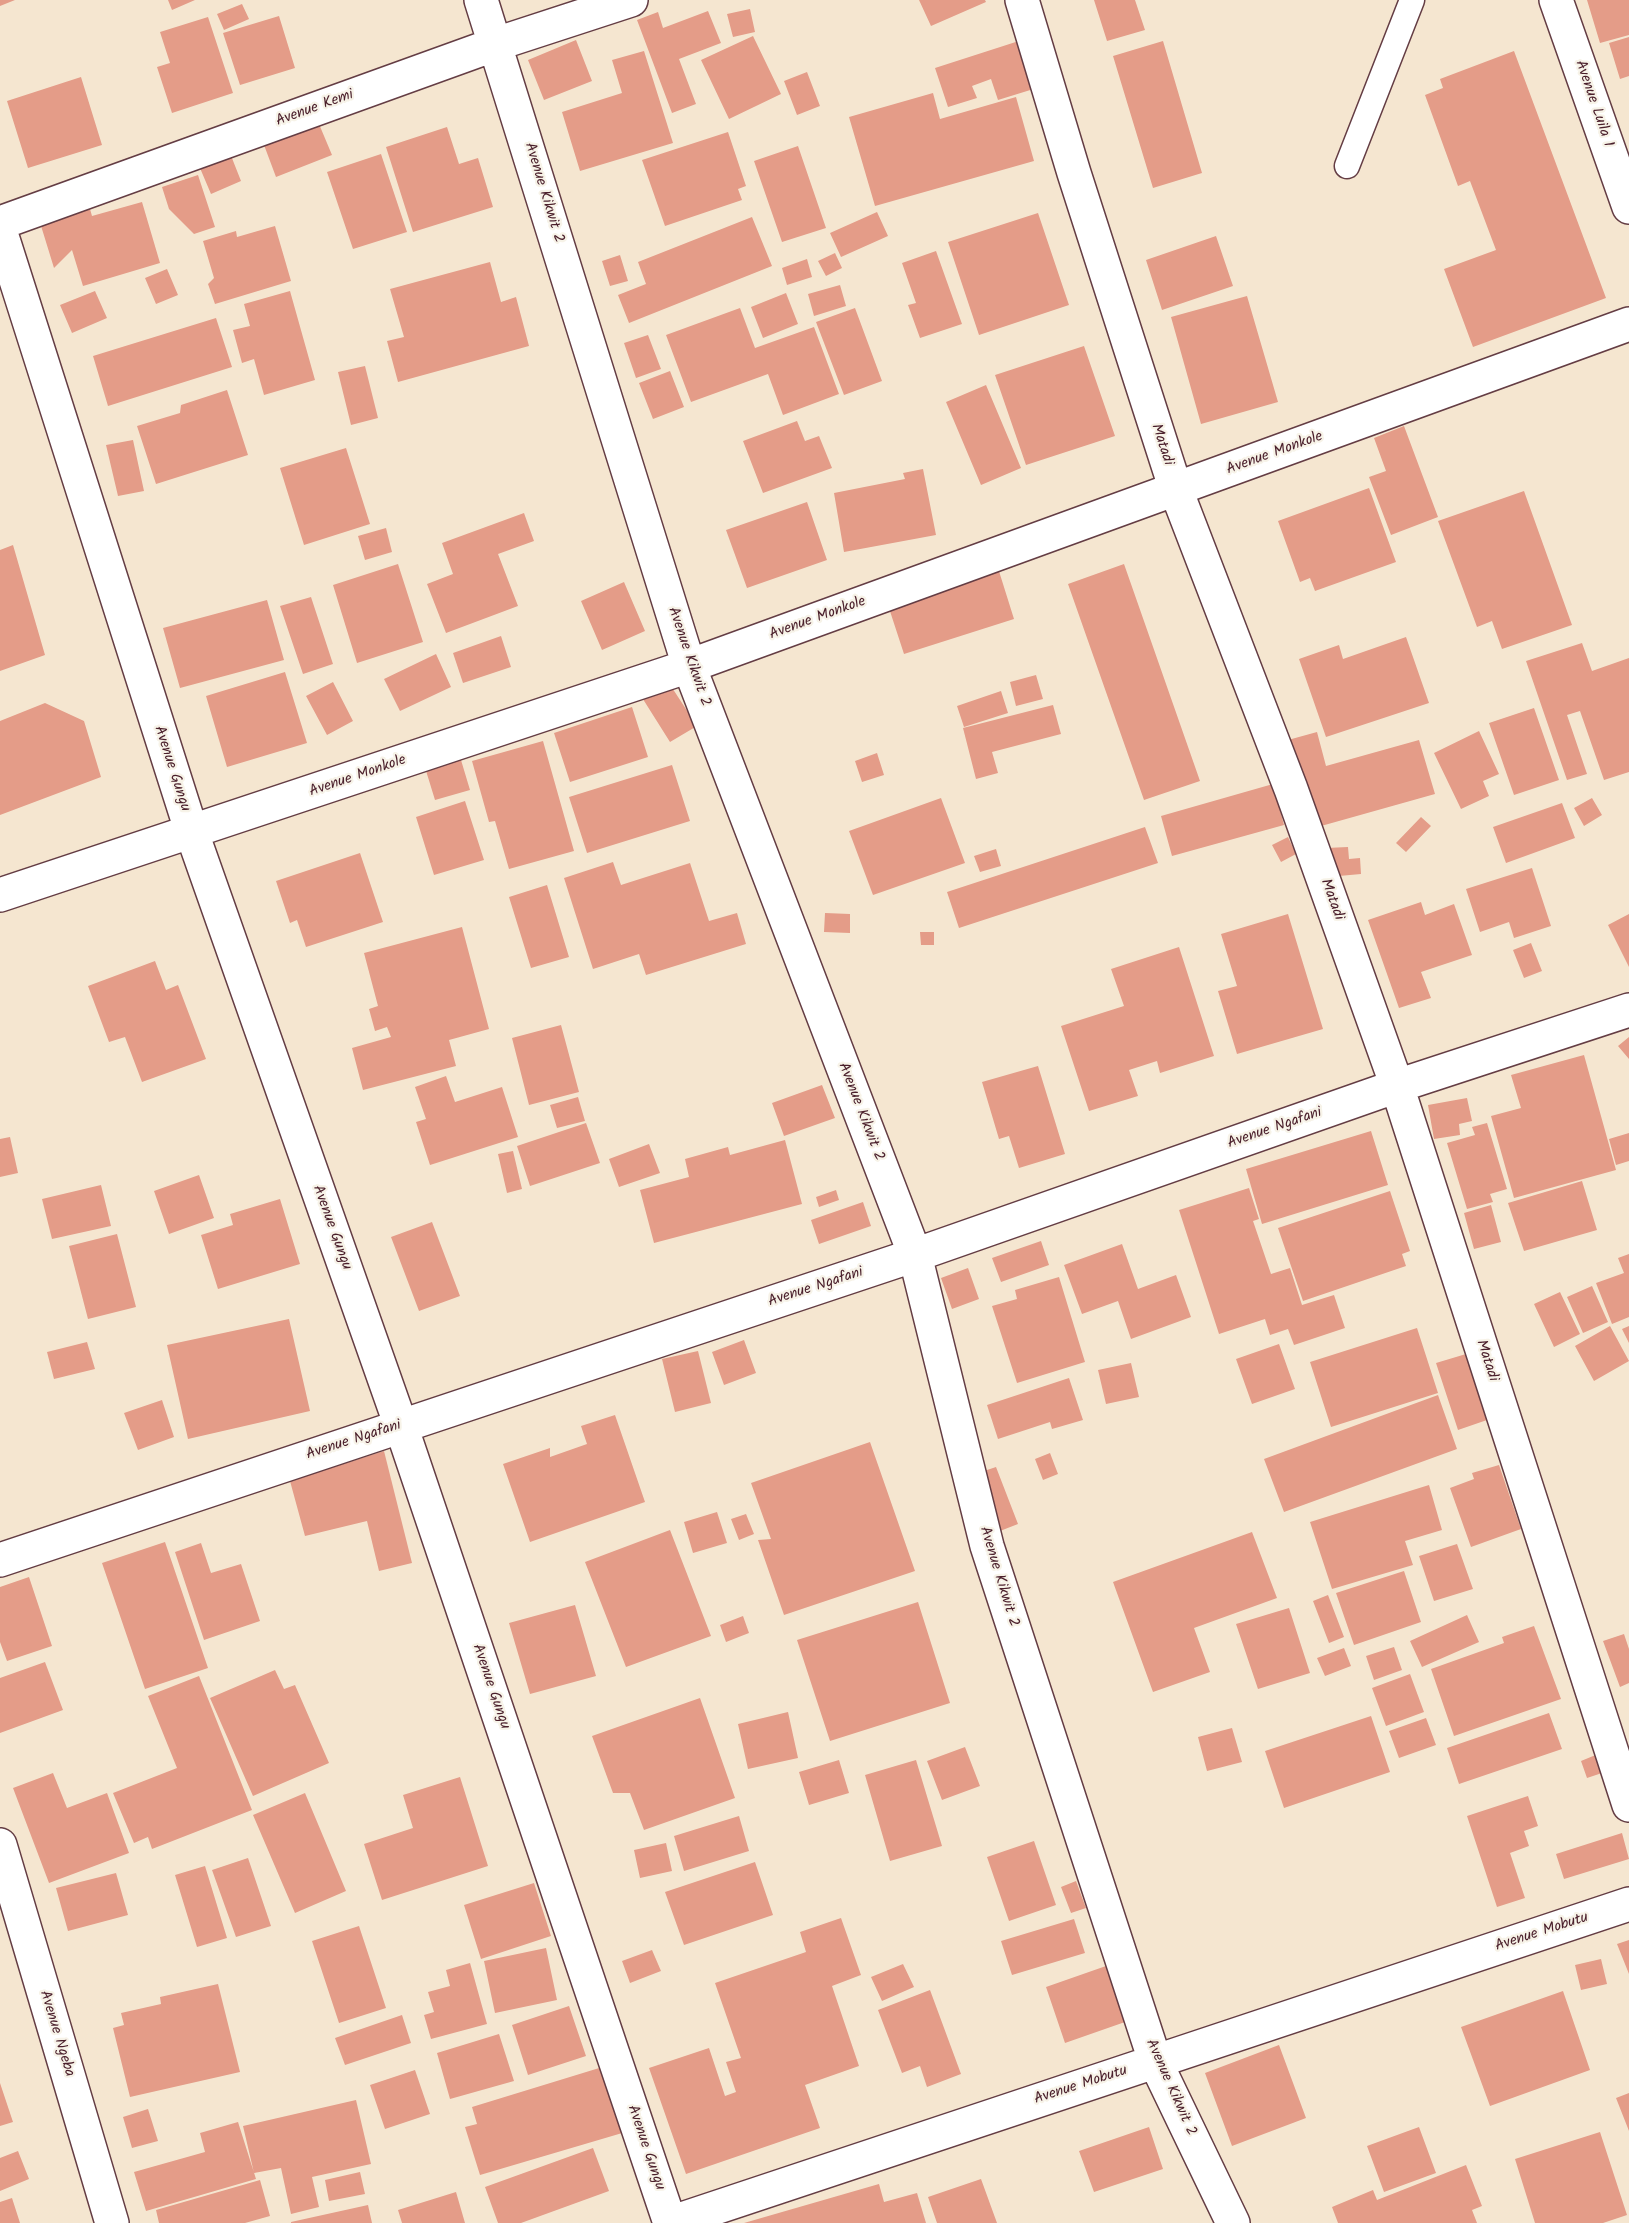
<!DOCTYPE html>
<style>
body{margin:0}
canvas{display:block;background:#f5e6d0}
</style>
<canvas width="1629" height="2223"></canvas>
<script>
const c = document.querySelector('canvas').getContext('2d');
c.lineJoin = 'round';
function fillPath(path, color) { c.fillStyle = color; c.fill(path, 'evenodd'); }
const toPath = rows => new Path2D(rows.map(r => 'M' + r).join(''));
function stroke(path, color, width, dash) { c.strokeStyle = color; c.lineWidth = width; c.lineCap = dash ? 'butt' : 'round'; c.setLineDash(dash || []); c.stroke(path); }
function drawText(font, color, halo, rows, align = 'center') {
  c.font = font + ' Kalam,sans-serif'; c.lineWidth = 4.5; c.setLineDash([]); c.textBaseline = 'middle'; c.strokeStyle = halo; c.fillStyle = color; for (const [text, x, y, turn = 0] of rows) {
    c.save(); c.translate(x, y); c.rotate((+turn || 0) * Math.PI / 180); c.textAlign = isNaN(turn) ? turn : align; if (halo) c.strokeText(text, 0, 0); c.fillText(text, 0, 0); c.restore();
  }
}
fillPath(toPath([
 [0,0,15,0,0,6],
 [168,0,195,0,172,10],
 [919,0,985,0,986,2,931,26],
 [1094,0,1135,0,1145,30,1107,41],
 [1587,0,1629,0,1629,35,1600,43],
 [242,4,249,19,224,30,217,14],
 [750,9,755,32,733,37,727,14],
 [708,11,721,43,679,59,696,104,672,113,637,20,658,12,663,28],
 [279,16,295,68,240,85,223,33],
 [208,17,233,93,172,113,157,67,170,63,160,32],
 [753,36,781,94,729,119,701,60],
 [1629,37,1629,76,1620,79,1609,43],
 [1025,39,1040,87,998,100,991,79,972,86,977,98,948,107,935,68],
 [576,40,592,81,544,100,528,60],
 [1163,41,1202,173,1153,188,1113,56],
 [644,51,673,143,580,171,562,112,622,93,612,60],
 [1514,51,1606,298,1473,347,1444,269,1496,250,1470,181,1458,186,1425,95,1443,88,1440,79],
 [807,72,820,106,797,115,784,81],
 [81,77,102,145,28,168,7,101],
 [933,93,940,119,1016,97,1034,161,875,206,849,117],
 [319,124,332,155,276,177,264,145],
 [447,127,459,164,478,158,493,207,413,232,386,147],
 [728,132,746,186,738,189,742,200,665,226,642,160],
 [798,146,826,228,782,242,754,161],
 [228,148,241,181,211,194,197,161],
 [381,154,407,232,353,249,327,172],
 [198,175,215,227,194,234,169,209,162,187],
 [88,202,92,216,142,202,160,263,83,286,72,250,54,268,38,216],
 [877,212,888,236,841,257,830,233],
 [1038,213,1069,305,979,335,948,242],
 [752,217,772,266,629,323,618,295,646,284,638,262],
 [275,226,291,281,215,304,208,284,214,278,203,241,236,231,237,237],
 [1216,236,1233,286,1162,310,1146,260],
 [936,251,962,324,920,338,908,305,916,303,902,263],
 [835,253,842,268,826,276,818,261],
 [620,255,628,281,610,286,602,261],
 [807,259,812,277,787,285,782,268],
 [490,262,501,302,516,297,529,346,398,382,387,341,404,337,390,289],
 [167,269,178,295,156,304,145,278],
 [840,285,846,306,814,316,808,294],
 [95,291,107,318,72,333,60,305],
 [290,291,315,380,264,395,254,359,242,363,233,330,250,326,244,304],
 [786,293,798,324,763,338,751,307],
 [1247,296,1278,402,1201,424,1171,317],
 [740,308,755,348,814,327,839,394,783,415,768,374,691,402,666,335],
 [855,308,882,381,844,395,816,322],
 [216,318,232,367,108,406,93,356],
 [648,335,661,369,636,378,624,343],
 [1084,346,1115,436,1026,465,995,375],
 [365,366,378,418,351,425,338,372],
 [670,371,684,407,653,419,639,383],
 [986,385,1021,468,981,485,946,402],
 [227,390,248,455,156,484,137,426,180,413,181,405],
 [797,421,805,441,819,436,832,468,763,493,743,441],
 [1404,426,1438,517,1391,535,1369,477,1386,471,1374,438],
 [133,440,144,491,118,496,106,445],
 [346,448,370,524,304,545,280,468],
 [923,469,936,535,844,552,834,493,905,479,903,473],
 [1369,488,1396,562,1315,591,1310,578,1300,582,1278,521],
 [1524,491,1572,625,1502,649,1492,621,1477,627,1438,521],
 [807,502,827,560,747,588,726,530],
 [524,513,534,541,498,554,518,606,446,633,427,584,453,574,442,543],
 [386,528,392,552,365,560,358,536],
 [13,545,45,655,0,671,0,550],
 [398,564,423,642,357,663,333,585],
 [1124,564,1200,781,1144,800,1068,584],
 [998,568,1014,619,904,654,887,602],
 [624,582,645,631,602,650,581,601],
 [311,597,333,664,303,674,280,606],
 [267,600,284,660,180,688,163,628],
 [501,636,511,667,463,683,453,653],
 [1406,637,1429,703,1326,737,1299,659,1339,645,1343,659],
 [1582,643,1592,671,1629,658,1629,772,1604,780,1580,711,1567,715,1587,774,1567,780,1526,661],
 [436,654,451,687,400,711,384,679],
 [285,672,307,743,227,767,206,696],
 [1036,675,1043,699,1016,706,1010,682],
 [667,680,697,726,670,742,641,696],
 [333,682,353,721,327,735,306,696],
 [1001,691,1008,713,964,727,957,706],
 [45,703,84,721,101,777,0,815,0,721],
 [1053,705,1061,734,992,752,998,773,976,779,963,728],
 [632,707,648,757,570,782,554,733],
 [1534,708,1559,780,1514,795,1489,723],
 [1479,731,1499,774,1483,781,1489,796,1461,809,1434,753],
 [1317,732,1326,766,1419,740,1435,794,1314,828,1288,740],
 [543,741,574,851,509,869,495,821,489,822,472,761],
 [458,750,470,790,435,800,423,761],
 [877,753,884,775,862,782,855,761],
 [672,765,690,821,587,853,569,797],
 [1273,784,1284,825,1172,856,1161,816],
 [941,798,965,863,873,895,849,831],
 [1592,798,1602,815,1584,826,1574,808],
 [465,801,484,860,434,875,416,817],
 [1562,803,1575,838,1506,863,1493,827],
 [1421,817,1431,826,1406,852,1396,843],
 [1145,827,1158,863,959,928,947,892],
 [1288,837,1296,854,1281,862,1272,845],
 [1348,847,1349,859,1360,858,1361,874,1328,877,1326,848],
 [996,849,1001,866,980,872,974,856],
 [360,853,383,922,306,947,297,920,290,923,276,881],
 [613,862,621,885,690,863,709,921,737,913,746,944,646,975,639,954,593,969,564,878],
 [1532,868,1551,926,1514,938,1509,922,1480,932,1466,889],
 [547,885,569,957,531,968,509,897],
 [1421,902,1425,915,1454,904,1472,955,1421,972,1431,998,1399,1008,1368,920],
 [825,913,850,914,850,933,824,932],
 [1288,914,1323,1029,1237,1054,1218,991,1237,986,1221,934],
 [1629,914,1629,967,1608,925],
 [462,927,489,1029,449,1040,456,1066,363,1090,352,1048,391,1037,387,1027,375,1031,369,1009,378,1006,364,953],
 [920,932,934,932,934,945,921,945],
 [1531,943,1542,971,1524,978,1513,950],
 [1179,947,1214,1056,1160,1073,1157,1061,1129,1070,1138,1096,1089,1111,1061,1026,1124,1006,1111,969],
 [155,961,166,990,178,985,206,1059,142,1082,125,1037,109,1042,88,986],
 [561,1025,579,1092,529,1105,512,1038],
 [1629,1037,1629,1059,1618,1046],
 [1584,1055,1616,1170,1514,1198,1491,1116,1521,1108,1511,1075],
 [1038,1066,1065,1154,1019,1168,1009,1136,999,1139,982,1082],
 [446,1076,455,1102,502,1087,518,1137,430,1165,416,1122,426,1119,415,1087],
 [822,1085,835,1118,784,1136,772,1103],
 [578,1097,585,1121,557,1128,550,1105],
 [1467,1098,1472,1121,1459,1124,1460,1135,1434,1139,1428,1105],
 [586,1123,600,1163,530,1186,517,1146],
 [1487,1123,1507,1189,1490,1194,1493,1202,1467,1209,1447,1143,1475,1135,1472,1127],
 [1371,1131,1388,1185,1262,1224,1246,1169],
 [1629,1133,1629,1161,1616,1165,1609,1139],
 [10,1137,18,1173,0,1177,0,1139],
 [785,1140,802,1204,654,1243,640,1190,689,1177,685,1159,728,1147,730,1155],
 [649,1144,660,1173,619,1187,609,1159],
 [513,1151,522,1189,507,1193,498,1154],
 [199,1175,214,1218,169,1234,154,1191],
 [1582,1181,1597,1230,1524,1251,1508,1203],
 [101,1185,111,1226,52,1239,42,1199],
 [1249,1188,1259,1219,1253,1221,1271,1274,1290,1268,1302,1305,1334,1295,1345,1328,1294,1345,1288,1329,1270,1335,1265,1319,1219,1334,1179,1210],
 [836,1190,839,1200,819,1207,816,1197],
 [1390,1191,1410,1251,1402,1254,1406,1266,1303,1301,1278,1228],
 [280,1199,300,1264,218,1289,201,1235,233,1225,230,1214],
 [863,1202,871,1226,819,1244,811,1220],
 [1491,1205,1501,1242,1474,1249,1464,1213],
 [432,1222,460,1296,419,1311,391,1237],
 [117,1234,136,1307,88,1319,69,1246],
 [1041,1241,1049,1265,1001,1282,992,1258],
 [1122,1244,1138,1289,1176,1275,1191,1317,1131,1339,1118,1301,1082,1314,1064,1265],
 [1629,1254,1629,1317,1612,1324,1596,1283,1624,1273,1618,1258],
 [968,1268,979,1299,952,1309,941,1278],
 [1059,1277,1085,1362,1017,1383,992,1306,1017,1299,1015,1290],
 [1592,1286,1608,1322,1583,1333,1567,1297],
 [1560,1292,1580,1334,1554,1347,1534,1304],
 [289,1319,310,1411,188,1439,167,1345],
 [1610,1326,1629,1361,1594,1381,1575,1346],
 [1629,1326,1629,1343,1622,1329],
 [1417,1328,1438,1393,1331,1427,1310,1362],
 [744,1340,756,1373,724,1385,712,1352],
 [87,1342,95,1369,54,1379,47,1352],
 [1279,1344,1295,1389,1252,1404,1236,1359],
 [698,1351,711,1403,675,1412,662,1359],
 [1466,1354,1487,1420,1458,1430,1436,1363],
 [1131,1363,1139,1397,1106,1404,1098,1370],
 [1069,1378,1083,1420,1052,1429,1050,1422,998,1439,987,1405],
 [1438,1395,1457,1449,1284,1512,1264,1459],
 [162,1400,174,1437,138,1450,124,1413],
 [615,1415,645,1502,530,1542,503,1464,550,1448,550,1457,587,1444,581,1426],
 [870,1442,915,1571,784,1615,758,1540,771,1539,751,1483],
 [384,1451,412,1563,379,1571,367,1521,305,1536,290,1481],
 [1050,1453,1058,1474,1043,1480,1035,1459],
 [1499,1465,1521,1529,1471,1547,1450,1488,1474,1479,1472,1473],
 [996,1467,1018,1524,1000,1531,978,1473],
 [1429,1485,1442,1530,1405,1541,1413,1565,1332,1589,1310,1522],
 [717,1512,727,1543,693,1553,684,1522],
 [746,1514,754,1534,739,1540,731,1519],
 [670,1530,711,1636,626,1667,585,1562],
 [1252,1532,1277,1598,1194,1628,1210,1672,1153,1692,1113,1582],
 [165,1542,208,1668,145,1689,102,1563],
 [201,1543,211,1573,241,1564,260,1621,204,1640,175,1552],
 [1457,1544,1473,1589,1434,1601,1419,1556],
 [1404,1571,1421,1622,1354,1645,1336,1593],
 [29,1577,52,1646,7,1661,0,1642,0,1587],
 [1328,1595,1344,1637,1329,1643,1313,1601],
 [918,1602,950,1703,830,1741,797,1640],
 [575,1605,596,1676,530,1694,509,1623],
 [1289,1608,1310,1673,1258,1689,1236,1624],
 [1467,1615,1479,1642,1422,1667,1410,1641],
 [743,1616,749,1633,726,1642,720,1625],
 [1534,1626,1561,1699,1454,1736,1431,1669,1504,1643,1502,1637],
 [1624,1634,1629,1649,1629,1683,1620,1687,1603,1641],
 [1394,1647,1402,1670,1374,1680,1366,1656],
 [1344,1648,1351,1666,1325,1676,1317,1658],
 [45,1662,63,1710,0,1733,0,1678],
 [275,1670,284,1689,295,1685,329,1763,253,1796,210,1698],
 [1410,1674,1424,1712,1386,1726,1372,1688],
 [199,1676,252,1810,152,1849,148,1837,134,1843,113,1793,177,1768,148,1696],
 [700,1698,735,1798,644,1830,630,1793,613,1793,592,1736],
 [788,1712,798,1758,748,1769,738,1724],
 [1549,1713,1562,1749,1459,1784,1447,1748],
 [1371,1716,1390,1772,1284,1808,1265,1751],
 [1426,1718,1436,1745,1399,1758,1389,1731],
 [1232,1728,1242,1762,1207,1771,1198,1737],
 [965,1747,980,1786,942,1800,927,1761],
 [1598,1754,1605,1772,1587,1778,1581,1761],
 [839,1760,849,1793,809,1805,799,1772],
 [916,1760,942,1846,890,1861,865,1775],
 [53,1773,67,1808,107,1793,129,1853,49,1883,13,1788],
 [460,1777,488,1866,382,1900,364,1844,413,1828,403,1795],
 [305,1793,346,1891,295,1913,253,1815],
 [1528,1796,1538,1826,1524,1831,1529,1846,1510,1853,1525,1898,1497,1907,1467,1816],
 [739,1816,749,1851,684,1871,674,1836],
 [1622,1833,1629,1859,1564,1879,1556,1854],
 [1034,1841,1056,1905,1009,1921,987,1857],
 [666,1843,672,1871,640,1878,634,1850],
 [248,1858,271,1926,236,1937,212,1870],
 [755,1862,773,1915,684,1945,665,1892],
 [205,1866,227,1938,197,1947,175,1875],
 [116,1873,128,1915,68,1931,56,1888],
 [1076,1881,1086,1908,1071,1913,1061,1887],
 [534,1883,551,1936,481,1959,464,1905],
 [841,1918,861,1975,832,1986,859,2066,805,2085,820,2128,686,2174,649,2068,709,2048,725,2096,736,2092,726,2062,741,2058,715,1983,806,1952,800,1932],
 [1074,1919,1085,1953,1012,1975,1001,1941],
 [359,1926,386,2008,339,2023,312,1941],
 [1629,1940,1629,1974,1617,1944],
 [546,1948,557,2000,495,2013,484,1961],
 [652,1950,661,1971,630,1983,622,1961],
 [1601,1959,1607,1984,1581,1990,1575,1965],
 [470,1963,487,2024,431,2039,424,2015,434,2012,428,1992,450,1986,446,1970],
 [903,1964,914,1987,882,2001,871,1977],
 [1106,1966,1125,2022,1065,2043,1046,1987],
 [218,1984,240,2072,130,2097,113,2028,124,2025,121,2013,161,2004,160,1997],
 [930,1990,961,2074,927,2087,920,2066,902,2073,878,2010],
 [1563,1991,1590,2070,1490,2106,1461,2027],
 [569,2006,586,2056,528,2075,512,2025],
 [402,2015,411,2043,345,2065,335,2038],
 [499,2034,514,2081,450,2099,437,2053],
 [1279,2045,1306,2118,1232,2146,1205,2073],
 [609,2065,629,2131,480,2175,465,2127,477,2124,472,2107],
 [415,2070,430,2114,385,2129,370,2085],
 [0,2083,13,2122,0,2126],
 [1629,2093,1629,2131,1616,2098],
 [356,2100,371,2164,312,2177,319,2207,291,2214,281,2168,254,2173,243,2126],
 [148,2109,158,2141,132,2148,123,2117],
 [238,2122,256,2179,146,2211,134,2172,205,2152,200,2133],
 [1149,2127,1163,2169,1094,2192,1079,2151],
 [1419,2127,1436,2173,1384,2192,1367,2146],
 [1600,2132,1627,2215,1603,2223,1535,2223,1515,2159],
 [593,2148,609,2191,521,2223,498,2223,485,2187],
 [18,2151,29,2179,0,2191,0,2158],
 [1466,2165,1482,2206,1472,2210,1477,2223,1338,2223,1332,2207,1373,2190,1377,2200],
 [360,2172,365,2194,329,2201,325,2180],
 [981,2179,997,2223,937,2223,928,2197],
 [260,2180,270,2216,245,2223,159,2223,156,2210],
 [879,2184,884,2202,917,2193,926,2223,744,2223],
 [456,2192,465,2223,402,2223,398,2210],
 [12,2198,20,2223,0,2223,0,2202],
 [368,2205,372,2223,291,2223,291,2222]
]), '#e49c88');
const service = toPath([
 [1347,166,1412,0]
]);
const minor = toPath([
 [481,0,689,666,915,1255,987,1546,1155,2061,1233,2223],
 [1022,0,1074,173,1176,490,1291,789,1397,1086,1629,1805],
 [1556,0,1629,207],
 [0,223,496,44,631,0],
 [0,230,192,833,401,1426,670,2223],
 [0,895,689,666,1629,324],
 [0,1560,915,1255,1397,1086,1629,1010],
 [0,1845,112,2223],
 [670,2223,1629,1904]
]);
stroke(service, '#643d44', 27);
stroke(minor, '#643d44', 36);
stroke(service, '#fff', 24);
stroke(minor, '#fff', 33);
drawText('15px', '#4a1f2b', '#f7f3e8', [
 ["Avenue Luila 1",1593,104,71],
 ["Avenue Kemi",315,109,-20],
 ["Avenue Kikwit 2",543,193,73],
 ["Matadi",1161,445,72],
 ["Avenue Monkole",1275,454,-20],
 ["Avenue Monkole",818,619,-20],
 ["Avenue Kikwit 2",688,657,71],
 ["Avenue Gungu",171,769,72],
 ["Avenue Monkole",358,777,-19],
 ["Matadi",1331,900,70],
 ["Avenue Kikwit 2",860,1112,69],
 ["Avenue Ngafani",1275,1129,-19],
 ["Avenue Gungu",331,1228,70],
 ["Avenue Ngafani",816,1288,-18],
 ["Matadi",1486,1361,72],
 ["Avenue Ngafani",354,1441,-18],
 ["Avenue Kikwit 2",998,1577,73],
 ["Avenue Gungu",490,1687,71],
 ["Avenue Mobutu",1542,1933,-18],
 ["Avenue Ngeba",56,2034,73],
 ["Avenue Mobutu",1081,2086,-18],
 ["Avenue Kikwit 2",1170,2088,66],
 ["Avenue Gungu",645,2148,71]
]);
</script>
